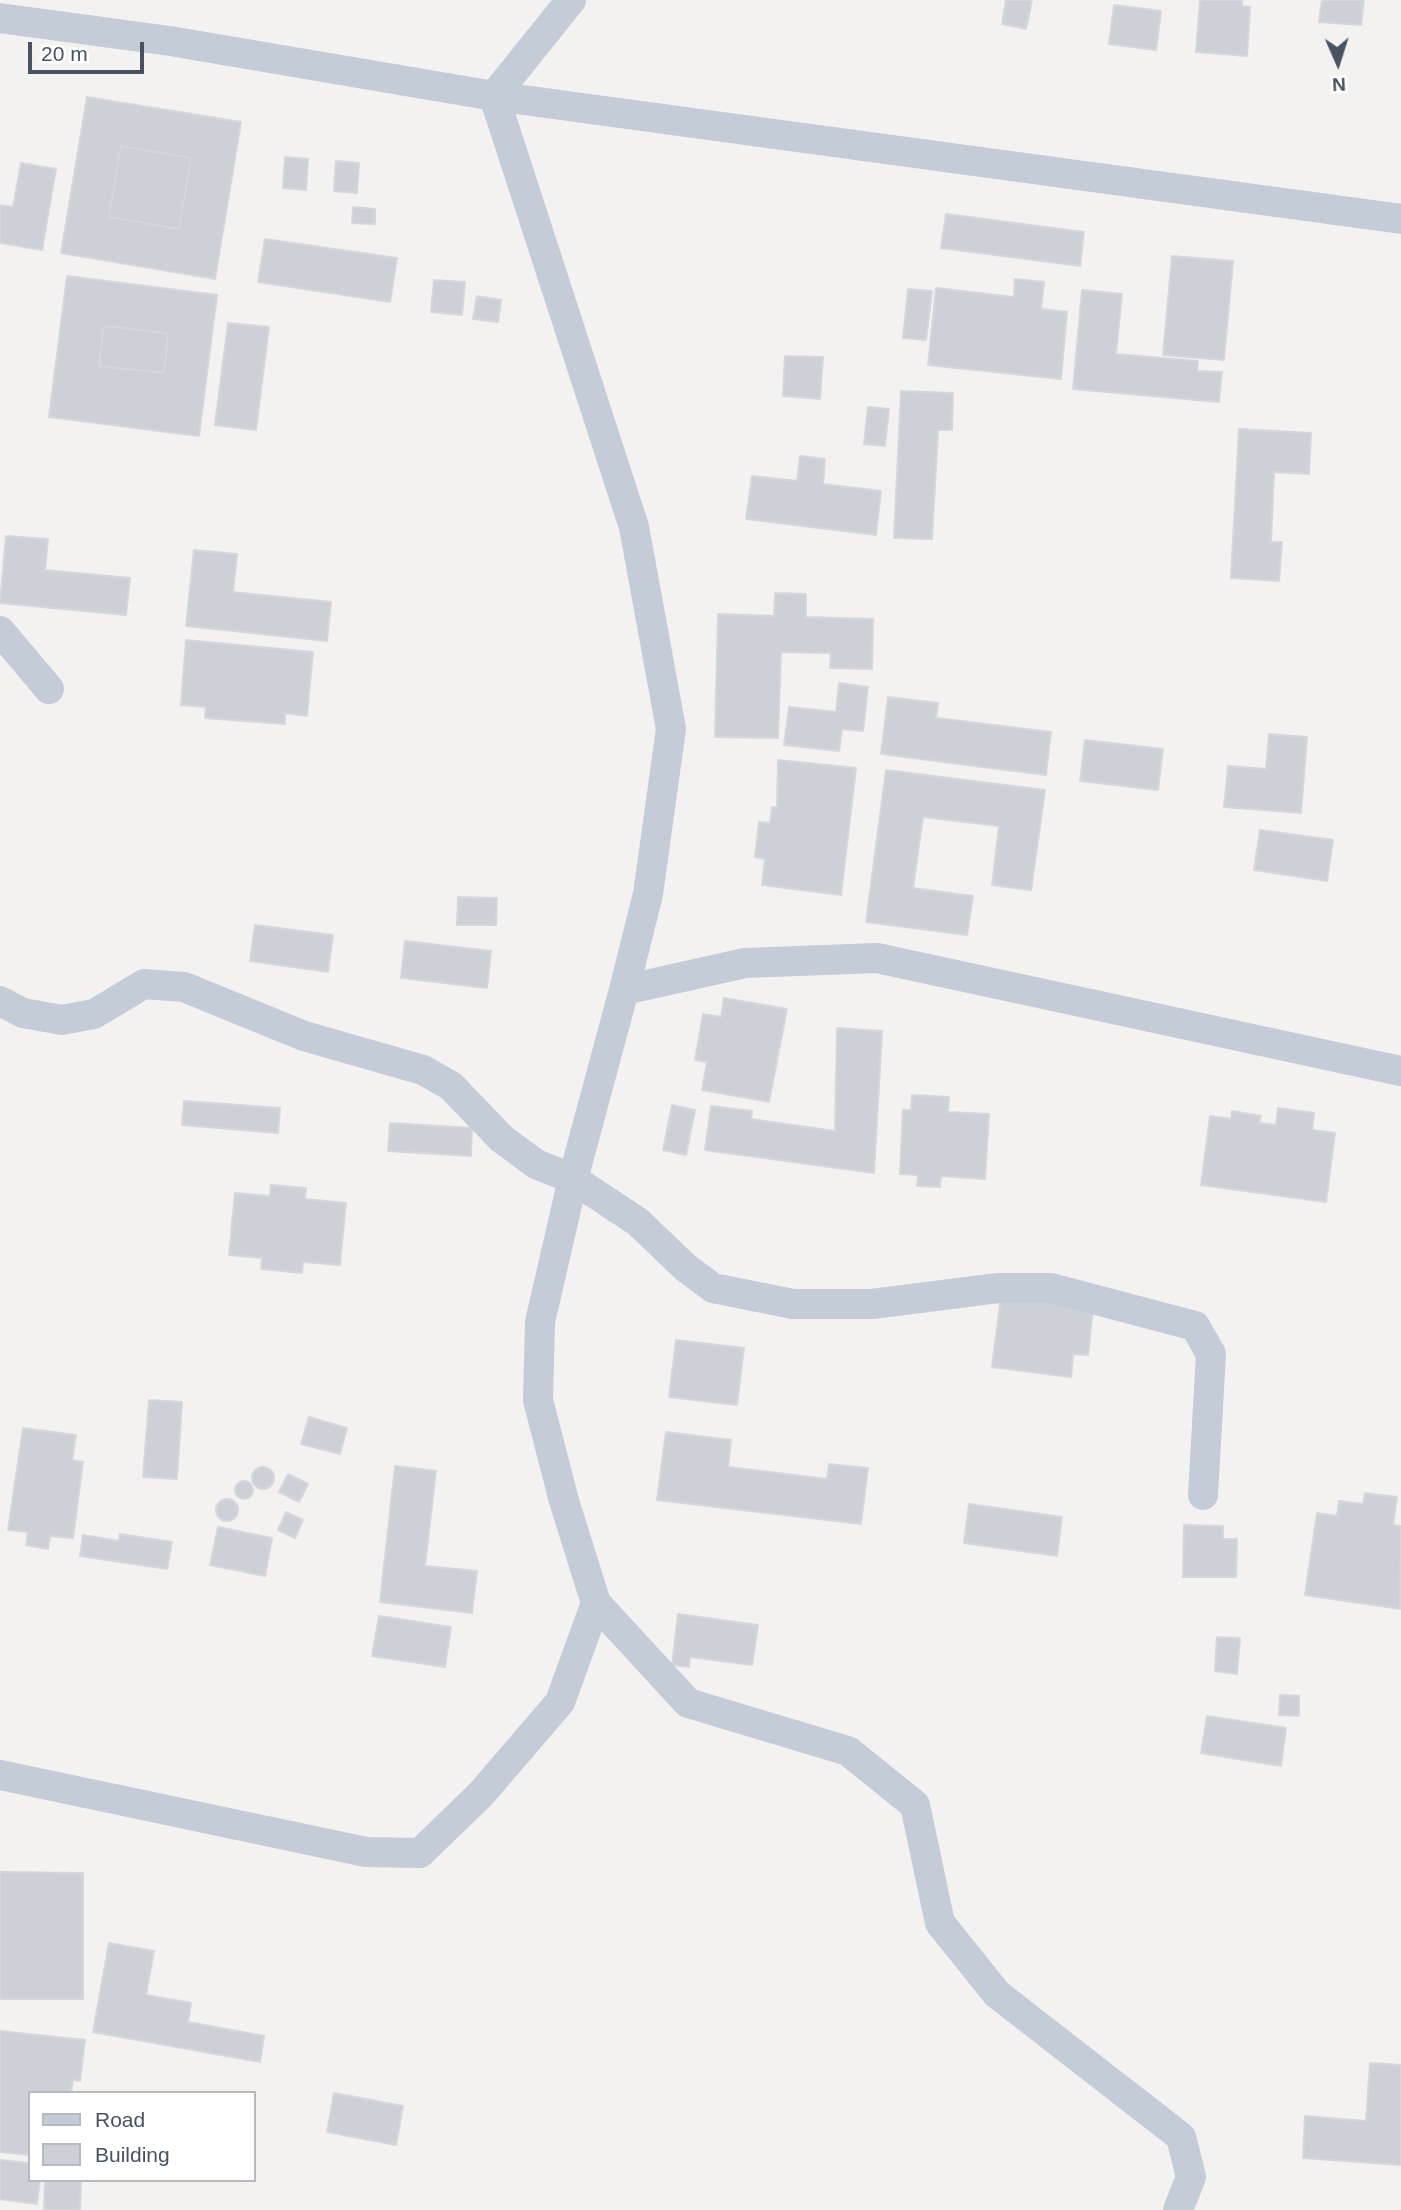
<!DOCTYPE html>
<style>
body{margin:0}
#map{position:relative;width:1401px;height:2210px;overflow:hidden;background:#f4f1f1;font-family:Helvetica,sans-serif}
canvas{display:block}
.legend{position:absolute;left:28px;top:2091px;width:228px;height:91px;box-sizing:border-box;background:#fff;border:2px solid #b5bac0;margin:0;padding:9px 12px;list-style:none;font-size:21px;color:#475361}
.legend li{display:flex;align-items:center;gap:14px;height:35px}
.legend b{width:35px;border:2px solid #b5bac0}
.north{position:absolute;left:1303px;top:28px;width:70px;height:70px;-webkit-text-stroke:5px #fff;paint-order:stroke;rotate:177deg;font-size:19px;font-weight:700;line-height:28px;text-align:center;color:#475361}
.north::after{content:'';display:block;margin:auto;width:24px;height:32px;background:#475361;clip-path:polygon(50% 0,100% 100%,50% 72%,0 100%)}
.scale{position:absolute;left:28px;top:42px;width:116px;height:32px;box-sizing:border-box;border:4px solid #475361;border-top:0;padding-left:9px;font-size:21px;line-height:24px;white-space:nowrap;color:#475361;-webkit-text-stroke:5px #fff;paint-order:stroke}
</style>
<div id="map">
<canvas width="1401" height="2210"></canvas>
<ul class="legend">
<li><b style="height:9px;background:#c4ccd7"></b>Road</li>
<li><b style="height:19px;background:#cdd0d6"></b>Building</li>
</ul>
<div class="north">N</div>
<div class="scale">20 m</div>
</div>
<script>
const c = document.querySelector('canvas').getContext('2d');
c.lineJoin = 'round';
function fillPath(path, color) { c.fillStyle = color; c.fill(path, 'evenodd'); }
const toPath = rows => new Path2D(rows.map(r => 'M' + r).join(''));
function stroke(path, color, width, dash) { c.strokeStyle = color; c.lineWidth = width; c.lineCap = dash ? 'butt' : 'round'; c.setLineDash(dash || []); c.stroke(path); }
const building = toPath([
 [1006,0,1032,0,1026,29,1002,24,1006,0],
 [1200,0,1242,0,1242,6,1250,7,1247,56,1196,52,1200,0],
 [1322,0,1364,0,1361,25,1319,22,1322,0],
 [1114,5,1161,11,1156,50,1109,44,1114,5],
 [87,97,241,122,215,279,61,253,87,97],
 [121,146,191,158,179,229,109,217,121,146],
 [121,146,191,158,179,229,109,217,121,146],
 [285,157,308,159,306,190,283,188,285,157],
 [336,161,359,163,357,193,334,191,336,161],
 [21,163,56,169,42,250,0,243,0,205,13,207,21,163],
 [353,207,375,209,375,224,352,223,353,207],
 [946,214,1084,232,1080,266,941,248,946,214],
 [265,239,397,258,390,302,258,282,265,239],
 [1172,256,1233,261,1224,360,1163,355,1172,256],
 [67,276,217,295,199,436,49,417,67,276],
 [104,326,168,333,164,373,99,366,104,326],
 [1015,279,1044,282,1041,309,1067,312,1061,379,928,365,936,288,1014,297,1015,279],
 [434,280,465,282,462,315,431,312,434,280],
 [908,289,932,291,926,340,903,338,908,289],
 [1082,290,1122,294,1116,354,1198,361,1197,371,1222,372,1219,402,1073,389,1082,290],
 [477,296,501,300,498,322,473,319,477,296],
 [228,323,269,327,256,430,215,425,228,323],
 [104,326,168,333,164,373,99,366,104,326],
 [785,356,823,357,820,399,783,396,785,356],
 [901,391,953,393,952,430,938,430,932,539,894,538,901,391],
 [868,407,889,409,885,446,864,444,868,407],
 [1239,429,1311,433,1309,474,1274,472,1271,542,1282,542,1279,581,1231,578,1239,429],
 [800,456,825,459,823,484,881,491,876,535,746,519,752,476,797,481,800,456],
 [6,536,48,539,45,570,130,578,126,615,0,603,6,536],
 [194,550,237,554,233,592,331,602,327,641,186,626,194,550],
 [775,593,806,594,806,617,873,619,872,669,830,668,831,653,781,652,778,738,715,737,718,614,774,616,775,593],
 [186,640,313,652,307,716,285,713,285,724,205,718,206,707,181,705,186,640],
 [839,683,868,687,863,731,842,729,839,751,784,745,789,707,836,712,839,683],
 [888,697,938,703,936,718,1051,732,1046,775,881,754,888,697],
 [1269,734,1307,737,1301,813,1224,807,1228,766,1266,769,1269,734],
 [1085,740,1163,749,1158,790,1080,781,1085,740],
 [778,760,856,768,841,895,762,885,765,859,755,857,759,822,770,823,772,807,777,808,778,760],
 [886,770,1045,790,1031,890,992,885,999,826,923,817,913,888,973,896,967,935,866,922,886,770],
 [1260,830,1333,840,1327,881,1254,870,1260,830],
 [458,897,497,898,496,925,457,925,458,897],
 [255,925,333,935,328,972,250,961,255,925],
 [405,941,491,951,487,988,401,978,405,941],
 [724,998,787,1009,769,1102,702,1090,707,1062,695,1060,703,1014,721,1017,724,998],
 [837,1028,882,1031,874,1173,705,1150,711,1106,752,1111,751,1119,835,1131,837,1028],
 [912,1095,949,1097,948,1112,989,1114,985,1179,941,1176,940,1187,917,1186,918,1175,900,1174,903,1110,911,1110,912,1095],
 [184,1101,280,1108,278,1133,182,1125,184,1101],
 [672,1105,695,1110,686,1155,663,1150,672,1105],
 [1278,1108,1314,1113,1312,1130,1335,1133,1326,1202,1201,1185,1210,1116,1231,1119,1232,1111,1261,1116,1259,1123,1276,1125,1278,1108],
 [390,1123,472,1128,471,1156,388,1151,390,1123],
 [271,1185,306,1188,305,1199,346,1203,340,1265,303,1262,302,1273,261,1269,262,1258,229,1255,235,1193,270,1196,271,1185],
 [1002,1289,1094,1300,1088,1355,1073,1354,1071,1377,992,1367,1002,1289],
 [676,1340,744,1348,737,1405,669,1397,676,1340],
 [149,1400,182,1402,177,1479,143,1477,149,1400],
 [309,1417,347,1428,340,1454,301,1444,309,1417],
 [23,1428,76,1435,72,1460,83,1462,73,1538,50,1536,48,1549,26,1545,28,1532,8,1530,23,1428],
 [666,1432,731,1440,728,1467,827,1479,829,1464,868,1468,861,1524,657,1500,666,1432],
 [395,1466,436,1471,425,1566,477,1571,472,1613,380,1602,395,1466],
 '252 1478a11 11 0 1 1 22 0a11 11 0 1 1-22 0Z',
 [288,1474,308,1484,299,1502,279,1492,288,1474],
 '235 1490a9 9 0 1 1 18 0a9 9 0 1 1-18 0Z',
 [1365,1493,1397,1497,1393,1525,1401,1526,1400,1609,1305,1595,1317,1513,1337,1516,1339,1501,1363,1504,1365,1493],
 '216 1510a11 11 0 1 1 22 0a11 11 0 1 1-22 0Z',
 [969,1504,1062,1517,1057,1556,964,1543,969,1504],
 [286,1512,303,1520,295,1538,278,1530,286,1512],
 [1184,1525,1223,1526,1223,1539,1237,1539,1236,1577,1183,1577,1184,1525],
 [218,1527,272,1538,265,1576,210,1565,218,1527],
 [120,1534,172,1542,167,1569,80,1556,83,1535,119,1541,120,1534],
 [678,1614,758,1625,752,1665,690,1657,689,1667,672,1665,678,1614],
 [379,1616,451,1627,445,1667,372,1656,379,1616],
 [1217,1637,1240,1638,1237,1674,1215,1671,1217,1637],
 [1280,1695,1299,1696,1299,1716,1279,1715,1280,1695],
 [1207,1716,1286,1728,1281,1766,1201,1753,1207,1716],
 [0,1872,83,1873,83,1999,0,1999,0,1872],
 [109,1943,154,1951,146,1995,191,2003,188,2022,264,2036,260,2062,93,2032,109,1943],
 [0,2031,85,2040,80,2081,73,2080,71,2093,30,2093,30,2155,0,2152,0,2031],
 [1370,2063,1401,2065,1401,2165,1303,2158,1305,2116,1366,2121,1370,2063],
 [334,2093,403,2106,396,2145,327,2132,334,2093],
 [0,2160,30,2163,30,2180,40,2180,37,2204,0,2199,0,2160],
 [45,2180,81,2180,80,2210,44,2210,45,2180]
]);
fillPath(building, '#cdd0d6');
stroke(building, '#d5d7dd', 2);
stroke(toPath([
 [571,0,494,96,634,527,671,729,648,894,624,990],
 [0,18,170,41,494,96,1401,219],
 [0,631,49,689],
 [0,1001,23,1013,62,1020,94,1014,144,984,184,987,304,1036,423,1070,451,1086,502,1139,536,1164,573,1179,540,1322,538,1400,564,1501,596,1603,688,1703,848,1751,915,1805,940,1923,997,1994,1181,2137,1191,2177,1178,2210],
 [1203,1495,1211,1354,1195,1326,1051,1288,998,1288,872,1304,793,1304,713,1288,685,1267,638,1222,573,1179,624,990,745,963,877,958,1401,1071],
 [0,1775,366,1852,420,1853,481,1794,560,1702,596,1603]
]), '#c4ccd7', 30);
</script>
